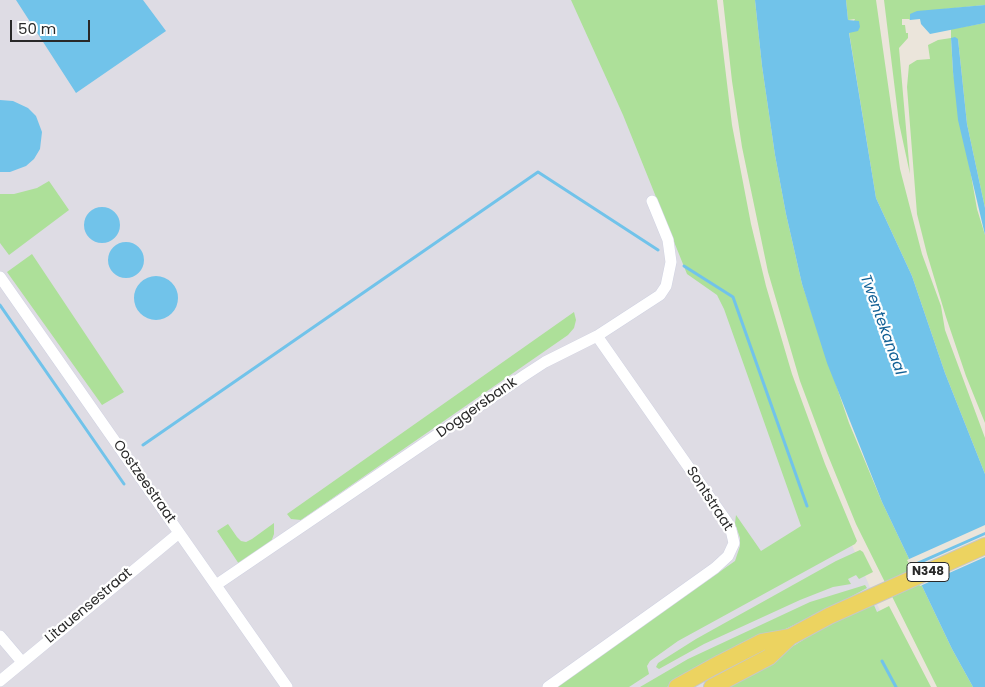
<!DOCTYPE html>
<style>
body{margin:0}
#map{position:relative;width:985px;height:687px;overflow:hidden;background:#ebe5db;font-family:Poppins,sans-serif}
canvas{display:block}
.scale{position:absolute;left:10px;top:20px;width:80px;height:22px;box-sizing:border-box;border:2px solid #292929;border-top:0;padding-left:6px;font-size:15px;line-height:18px;white-space:nowrap;color:#292929;-webkit-text-stroke:4px #fff;paint-order:stroke}
</style>
<div id="map">
<canvas width="985" height="687"></canvas>
<div class="scale">50 m</div>
</div>
<script>
const c = document.querySelector('canvas').getContext('2d');
c.lineJoin = 'round';
function fillPath(path, color) { c.fillStyle = color; c.fill(path, 'evenodd'); }
const toPath = rows => new Path2D(rows.map(r => 'M' + r).join(''));
function stroke(path, color, width, dash) { c.strokeStyle = color; c.lineWidth = width; c.lineCap = dash ? 'butt' : 'round'; c.setLineDash(dash || []); c.stroke(path); }
function drawText(font, color, halo, rows, align = 'center') {
  c.font = font + ' Poppins,sans-serif'; c.lineWidth = 4.5; c.setLineDash([]); c.textBaseline = 'middle'; c.strokeStyle = halo; c.fillStyle = color; for (const [text, x, y, turn = 0] of rows) {
    c.save(); c.translate(x, y); c.rotate((+turn || 0) * Math.PI / 180); c.textAlign = isNaN(turn) ? turn : align; if (halo) c.strokeText(text, 0, 0); c.fillText(text, 0, 0); c.restore();
  }
}
fillPath(toPath([
 [0,0,707,0,729,158,787,393,898,653,916,687,0,687]
]), '#dedce4');
fillPath(toPath([
 [571,0,717,0,732,125,751,224,766,286,792,374,825,464,857,541,855,544,678,641,650,661,647,666,649,674,629,687,556,687,735,561,740,546,740,538,735,523,736,515,761,551,801,526,724,309,717,295,687,274,623,115],
 [723,0,755,0,762,66,775,155,786,214,802,284,849,423,882,502,952,649,973,687,937,687,856,524,827,453,800,381,768,272,742,147,732,81],
 [846,0,876,0,900,169,922,254,941,306,945,330,985,438,985,474,945,373,912,276,876,198,849,32,855,19,848,20],
 [884,0,985,0,985,5,945,9,910,16,910,20,909,19,902,19,902,25,905,25,906,33,908,33,908,38,899,48,910,174,899,123],
 [985,23,985,208,967,124,958,39,951,39,953,72,977,209,985,235,985,423,966,376,946,317,927,254,917,214,907,87,909,65,917,60,930,59,928,45,938,40,951,38,951,29],
 [49,181,69,210,9,255,0,243,0,194,14,194,37,188],
 [32,254,124,392,102,405,7,272],
 [574,312,576,320,574,328,568,335,301,520,291,519,287,514],
 [274,523,274,534,271,542,239,564,217,531,228,524,237,537,241,541,246,542,252,539],
 [860,550,863,552,873,572,859,579,856,575,848,579,851,584,833,587,800,600,704,644,659,669,656,667,658,663,696,639,836,561],
 [865,585,867,588,841,602,667,687,640,687,688,659,810,602],
 [873,603,877,612,889,606,931,687,718,687,774,658,824,627]
]), '#ade099');
fillPath(toPath([
 [16,0,143,0,166,31,76,93],
 [755,0,846,0,848,20,859,21,860,27,858,31,849,33,876,198,912,276,945,373,985,474,985,687,973,687,952,649,882,502,827,363,802,284,786,214,775,155,762,66],
 [985,5,985,23,930,34,921,24,920,19,910,20,910,14,917,11],
 [955,37,958,39,967,124,985,208,985,235,958,120,953,72,951,38],
 [0,100,13,101,28,108,36,116,42,132,40,149,34,159,26,166,10,172,0,172],
 '84 225a18 18 0 1 1 36 0a18 18 0 1 1-36 0Z',
 '108 260a18 18 0 1 1 36 0a18 18 0 1 1-36 0Z',
 '134 298a22 22 0 1 1 44 0a22 22 0 1 1-44 0Z'
]), '#71c3ea');
fillPath(toPath([
 [985,525,985,532,910,565,907,560],
 [985,535,985,557,920,586,911,568]
]), '#ebe5db');
stroke(toPath([
 [684,266,733,297,807,506],
 [0,305,124,484],
 [143,445,538,172,658,250],
 [882,661,896,687]
]), '#71c3ea', 3);
const minor = toPath([
 [0,277,287,687],
 [216,585,525,375,545,362,597,336,660,295,666,286,671,262,668,240,652,201],
 [0,636,22,662],
 [0,681,179,533],
 [548,687,715,568,728,556,734,543,731,530,727,522,597,336]
]);
const primary = toPath([
 [677,687,713,667,762,642,790,637],
 [712,687,769,657,790,637,829,616,985,546]
]);
stroke(minor, '#d1d3e2', 12);
stroke(primary, '#c7c7c7', 18);
stroke(minor, '#fff', 11);
stroke(primary, '#ecd360', 16);
for (const [x, y, w] of [
 [928,572,42]
]) { const box = new Path2D(); box.roundRect(x - w / 2, y - 9.5, w, 19, 4); c.fillStyle = '#fff'; c.fill(box); stroke(box, '#292929', 1); }
drawText('bold 12px', '#292929', null, [
 ["N348",928,572]
]);
drawText('14px', '#292929', '#fff', [
 ["Doggersbank",477,408,-35],
 ["Oostzeestraat",144,482,55],
 ["Sontstraat",709,499,57],
 ["Litauensestraat",89,606,-40]
]);
drawText('italic 15px', '#116095', '#fff', [
 ["Twentekanaal",882,325,70]
]);
</script>
